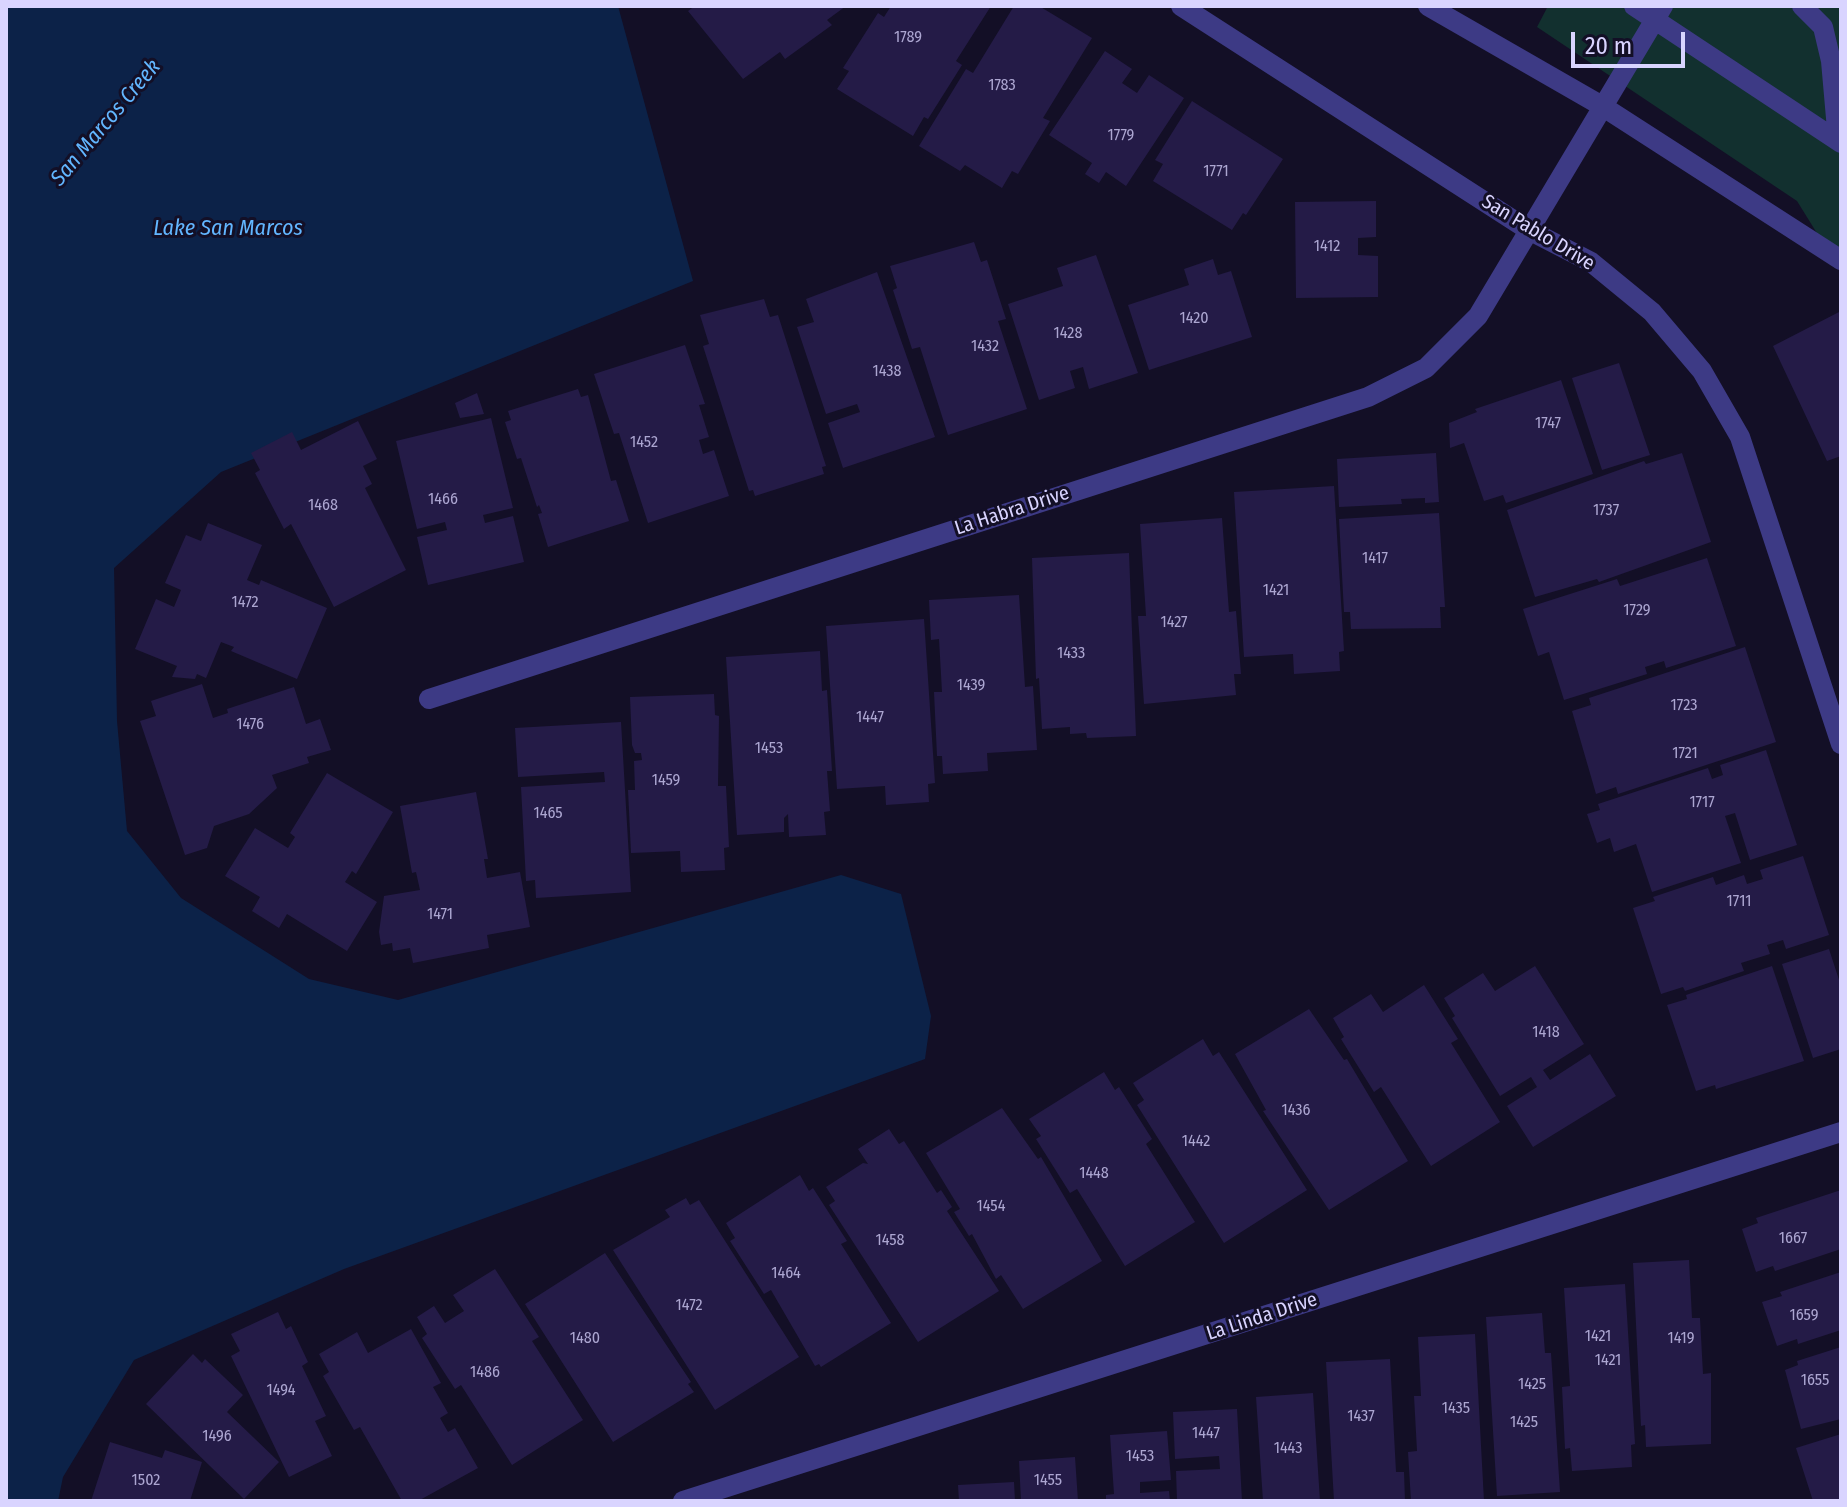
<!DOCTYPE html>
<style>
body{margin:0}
#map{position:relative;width:1847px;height:1507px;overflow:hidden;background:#130f26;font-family:"Fira Sans Condensed",sans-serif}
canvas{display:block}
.frame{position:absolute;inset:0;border:8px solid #d9d4ff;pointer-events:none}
.scale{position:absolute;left:1571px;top:32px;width:114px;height:36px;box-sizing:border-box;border:4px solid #d9d4ff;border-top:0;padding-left:10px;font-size:24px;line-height:28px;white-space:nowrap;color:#d9d4ff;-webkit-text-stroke:6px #130f26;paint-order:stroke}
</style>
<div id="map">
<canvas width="1847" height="1507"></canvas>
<div class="frame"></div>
<div class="scale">20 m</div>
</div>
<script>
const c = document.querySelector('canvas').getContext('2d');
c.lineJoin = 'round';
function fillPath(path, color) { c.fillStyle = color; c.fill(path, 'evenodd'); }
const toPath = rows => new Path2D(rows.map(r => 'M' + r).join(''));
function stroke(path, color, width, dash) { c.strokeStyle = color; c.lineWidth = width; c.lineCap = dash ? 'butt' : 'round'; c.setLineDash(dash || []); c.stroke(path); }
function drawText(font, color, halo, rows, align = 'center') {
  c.font = font + ' "Fira Sans Condensed",sans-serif'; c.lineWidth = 6; c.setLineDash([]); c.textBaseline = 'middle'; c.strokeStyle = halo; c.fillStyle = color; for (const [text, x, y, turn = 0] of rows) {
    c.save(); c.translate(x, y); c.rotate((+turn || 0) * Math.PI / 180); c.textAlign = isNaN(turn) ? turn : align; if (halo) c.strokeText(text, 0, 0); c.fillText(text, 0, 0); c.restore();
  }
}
fillPath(toPath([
 [1548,6,1841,6,1841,272,1797,201,1537,27]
]), '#12302f');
fillPath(toPath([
 [6,6,618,6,693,281,221,472,114,568,117,721,127,831,181,898,309,979,398,1000,841,875,901,894,931,1016,925,1059,344,1269,134,1360,63,1477,58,1501,6,1501]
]), '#0c2248');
fillPath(toPath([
 [695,6,846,6,827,20,832,25,785,59,780,52,743,79,688,11],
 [891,6,991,6,956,61,962,65,928,119,924,117,913,136,837,89,849,71,843,68,878,13,884,17],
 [1014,6,1039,6,1092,38,1043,118,1050,121,1018,174,1012,171,1002,188,965,165,960,171,919,146,966,69,973,73],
 [1105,51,1132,69,1122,83,1137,93,1149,75,1184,98,1126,186,1106,172,1099,183,1085,174,1092,163,1049,135],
 [1192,101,1283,159,1246,215,1243,213,1232,230,1153,181,1163,164,1155,160],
 [1376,201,1376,237,1358,238,1358,255,1378,256,1378,297,1296,298,1295,202],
 [974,242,981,262,987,260,1006,319,998,321,1027,409,948,435,920,347,912,349,893,290,897,288,890,266],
 [1096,255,1138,373,1089,389,1083,367,1070,371,1075,388,1039,400,1008,304,1063,286,1057,268],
 [1213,259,1218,275,1231,271,1252,337,1149,370,1128,305,1189,285,1184,269],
 [877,272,935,437,843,468,828,423,860,412,857,404,826,414,797,327,814,322,806,299],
 [764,299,770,317,778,315,826,466,822,467,824,474,755,496,753,490,749,491,703,346,709,344,700,315],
 [1841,311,1841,456,1827,461,1773,346],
 [685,345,705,404,699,405,709,437,699,440,703,454,714,450,729,496,648,523,619,433,614,434,594,374],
 [1619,363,1650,455,1602,470,1572,378],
 [1561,380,1593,474,1506,503,1503,495,1484,501,1464,443,1450,448,1449,423,1477,412,1475,409],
 [578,389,581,397,588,395,611,481,616,480,629,521,548,547,538,514,542,513,539,505,537,507,521,458,517,459,505,422,511,420,508,411],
 [477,393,484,414,460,418,455,403],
 [491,418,513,508,483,515,485,523,513,516,524,562,428,585,417,537,447,530,445,522,417,529,396,441],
 [358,421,377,459,363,466,372,484,365,488,406,570,334,607,291,524,284,529,255,473,260,470,251,453,292,432,301,450],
 [1436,453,1439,502,1425,503,1425,498,1401,499,1402,504,1339,507,1337,459],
 [1682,453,1711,542,1599,582,1597,579,1535,597,1507,510,1644,461,1646,464],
 [1334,486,1344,651,1339,652,1340,671,1294,674,1293,654,1244,657,1234,492],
 [1439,513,1445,607,1440,607,1441,628,1351,629,1350,612,1344,612,1339,519],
 [1222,518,1229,612,1236,611,1241,674,1234,674,1236,695,1144,704,1138,616,1146,616,1140,524],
 [208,523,262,545,247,580,259,585,261,580,327,608,297,679,231,651,234,647,221,642,206,678,197,674,195,679,172,677,177,666,135,649,156,599,174,607,181,590,165,583,186,535,201,541],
 [1129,553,1136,736,1087,738,1086,733,1070,734,1070,727,1042,729,1039,678,1036,679,1032,558],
 [1707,558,1736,646,1666,668,1664,661,1645,667,1647,674,1564,700,1549,652,1538,656,1523,609,1617,579,1620,586],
 [1019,595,1025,687,1033,686,1037,750,987,753,988,771,943,774,942,756,937,756,934,692,942,692,939,639,931,640,929,600],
 [924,619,935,783,928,784,929,802,886,805,885,786,837,789,826,626],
 [1745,647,1776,742,1618,794,1616,787,1596,794,1572,711,1591,705,1589,698],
 [820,651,822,691,827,690,832,771,827,771,830,811,824,812,826,835,789,837,788,814,784,818,784,832,737,835,726,657],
 [202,684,213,718,228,713,227,709,294,687,306,724,320,719,331,750,307,757,309,763,272,775,277,788,249,814,214,826,207,848,185,855,140,721,156,716,151,701],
 [714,694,715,715,719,716,718,786,726,786,729,847,724,848,725,870,681,872,680,851,631,853,628,790,635,790,634,761,642,760,641,753,635,753,632,745,630,697],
 [621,722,631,892,536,898,535,880,526,881,521,787,605,782,604,772,518,777,515,728],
 [1766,750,1797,845,1750,860,1735,813,1725,816,1741,863,1652,892,1636,844,1614,852,1610,838,1597,843,1587,814,1600,810,1598,804,1708,768,1712,779,1723,775,1720,765],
 [327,773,393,812,356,874,352,871,345,882,377,902,347,951,287,914,279,928,252,911,260,897,225,876,255,828,288,848,295,837,290,833],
 [476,792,488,859,484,859,487,878,520,872,530,927,487,935,489,948,413,963,410,948,393,951,392,943,381,945,379,932,384,896,420,890,416,872,412,873,400,806],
 [1803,856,1829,935,1786,949,1783,940,1767,945,1770,954,1741,963,1744,971,1685,991,1683,987,1661,994,1633,908,1655,901,1653,897,1713,877,1716,885,1744,875,1747,884,1763,879,1760,870],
 [1829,949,1841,986,1841,1049,1813,1058,1782,964],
 [1535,966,1584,1044,1543,1070,1550,1080,1590,1054,1616,1096,1533,1147,1507,1106,1537,1087,1531,1077,1500,1096,1452,1018,1455,1016,1444,998,1483,973,1495,991],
 [1772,966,1804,1061,1716,1089,1715,1085,1696,1091,1667,1005,1687,999,1686,995],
 [1424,985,1458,1039,1451,1043,1500,1122,1431,1166,1381,1087,1374,1092,1341,1039,1344,1037,1333,1018,1371,994,1383,1012],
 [1309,1009,1344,1060,1347,1059,1408,1161,1329,1210,1263,1111,1266,1110,1235,1054],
 [1203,1039,1213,1056,1219,1052,1307,1190,1224,1243,1137,1105,1144,1100,1133,1083],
 [1104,1072,1115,1090,1119,1087,1152,1139,1146,1144,1195,1222,1125,1266,1077,1189,1070,1193,1036,1139,1041,1136,1029,1119],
 [1002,1108,1038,1159,1041,1157,1102,1261,1023,1309,1001,1275,996,1279,972,1234,969,1236,954,1212,960,1209,926,1153],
 [889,1129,899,1144,904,1141,937,1193,941,1190,952,1207,947,1211,999,1291,918,1342,829,1205,835,1201,826,1187,863,1163,868,1164,858,1149],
 [800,1175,809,1191,813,1188,847,1241,841,1244,891,1323,821,1367,819,1364,815,1366,771,1290,764,1294,730,1241,735,1238,726,1223],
 [1841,1190,1841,1249,1775,1271,1773,1266,1756,1272,1742,1229,1758,1223,1756,1218],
 [686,1198,690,1205,699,1200,799,1357,715,1410,613,1250,670,1217,665,1210],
 [605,1253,691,1382,688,1384,694,1392,613,1442,525,1304],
 [1689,1260,1692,1318,1700,1318,1703,1374,1711,1373,1711,1444,1646,1447,1645,1425,1641,1426,1633,1263],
 [495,1269,539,1337,532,1341,583,1420,512,1465,461,1385,455,1389,422,1338,427,1334,417,1317,434,1306,445,1323,464,1311,453,1295],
 [1841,1272,1841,1330,1798,1344,1797,1339,1777,1346,1762,1302,1782,1296,1780,1292],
 [1625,1284,1635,1444,1631,1445,1632,1467,1572,1471,1570,1448,1565,1449,1562,1387,1570,1386,1564,1288],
 [278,1312,286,1329,291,1326,308,1362,302,1366,326,1416,315,1421,332,1456,289,1477,231,1356,240,1351,231,1334],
 [1542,1313,1545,1353,1551,1353,1560,1492,1497,1496,1486,1317],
 [411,1329,441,1383,433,1387,448,1413,440,1418,448,1432,455,1428,478,1468,418,1501,402,1501,360,1427,354,1430,323,1376,329,1372,319,1354,357,1332,368,1353],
 [1475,1334,1484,1501,1411,1501,1408,1452,1417,1451,1414,1396,1421,1396,1418,1337],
 [1841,1347,1841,1419,1801,1429,1785,1370,1798,1365,1797,1361],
 [193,1354,202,1363,205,1359,243,1395,227,1412,279,1462,244,1499,146,1404],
 [1390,1359,1396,1472,1404,1472,1405,1501,1334,1501,1326,1362],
 [1313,1393,1320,1501,1263,1501,1256,1397],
 [1237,1409,1242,1501,1177,1501,1176,1471,1220,1469,1219,1456,1175,1459,1173,1412],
 [1167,1431,1171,1480,1140,1482,1140,1493,1169,1491,1170,1501,1106,1501,1106,1495,1114,1494,1110,1435],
 [1841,1434,1841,1501,1813,1501,1796,1448],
 [110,1442,162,1458,165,1450,202,1462,190,1501,91,1501],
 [1075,1457,1078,1501,1021,1501,1019,1461],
 [1014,1482,1015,1501,959,1501,958,1485]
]), '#241b47');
stroke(toPath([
 [1181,6,1527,229,1591,262,1652,312,1702,371,1740,437,1841,744],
 [1428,6,1602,106,1841,260],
 [1634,6,1841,143],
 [1802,6,1823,27,1831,61,1838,141],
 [429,699,1368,397,1426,368,1478,316,1663,6],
 [683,1501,1841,1132]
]), '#3d3a85', 20);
drawText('16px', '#aca6d1', null, [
 ["1789",908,38],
 ["1783",1002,86],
 ["1779",1121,136],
 ["1771",1216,172],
 ["1412",1327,247],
 ["1420",1194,319],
 ["1428",1068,334],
 ["1432",985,347],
 ["1438",887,372],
 ["1747",1548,424],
 ["1452",644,443],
 ["1466",443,500],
 ["1468",323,506],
 ["1737",1606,511],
 ["1417",1375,559],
 ["1421",1276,591],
 ["1472",245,603],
 ["1729",1637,611],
 ["1427",1174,623],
 ["1433",1071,654],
 ["1439",971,686],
 ["1723",1684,706],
 ["1447",870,718],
 ["1476",250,725],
 ["1453",769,749],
 ["1721",1685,754],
 ["1459",666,781],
 ["1717",1702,803],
 ["1465",548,814],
 ["1711",1739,902],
 ["1471",440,915],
 ["1418",1546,1033],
 ["1436",1296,1111],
 ["1442",1196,1142],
 ["1448",1094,1174],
 ["1454",991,1207],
 ["1667",1793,1239],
 ["1458",890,1241],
 ["1464",786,1274],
 ["1472",689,1306],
 ["1659",1804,1316],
 ["1421",1598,1337],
 ["1480",585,1339],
 ["1419",1681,1339],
 ["1421",1608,1361],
 ["1486",485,1373],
 ["1655",1815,1381],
 ["1425",1532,1385],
 ["1494",281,1391],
 ["1435",1456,1409],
 ["1437",1361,1417],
 ["1425",1524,1423],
 ["1447",1206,1434],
 ["1496",217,1437],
 ["1443",1288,1449],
 ["1453",1140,1457],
 ["1502",146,1481],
 ["1455",1048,1481]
]);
drawText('20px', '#d9d4ff', '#130f26', [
 ["San Pablo Drive",1538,233,31],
 ["La Habra Drive",1012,511,-18],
 ["La Linda Drive",1262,1317,-18]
]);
drawText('italic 22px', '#62b6ff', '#130f26', [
 ["San Marcos Creek",106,123,-50],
 ["Lake San Marcos",228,229]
]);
</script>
